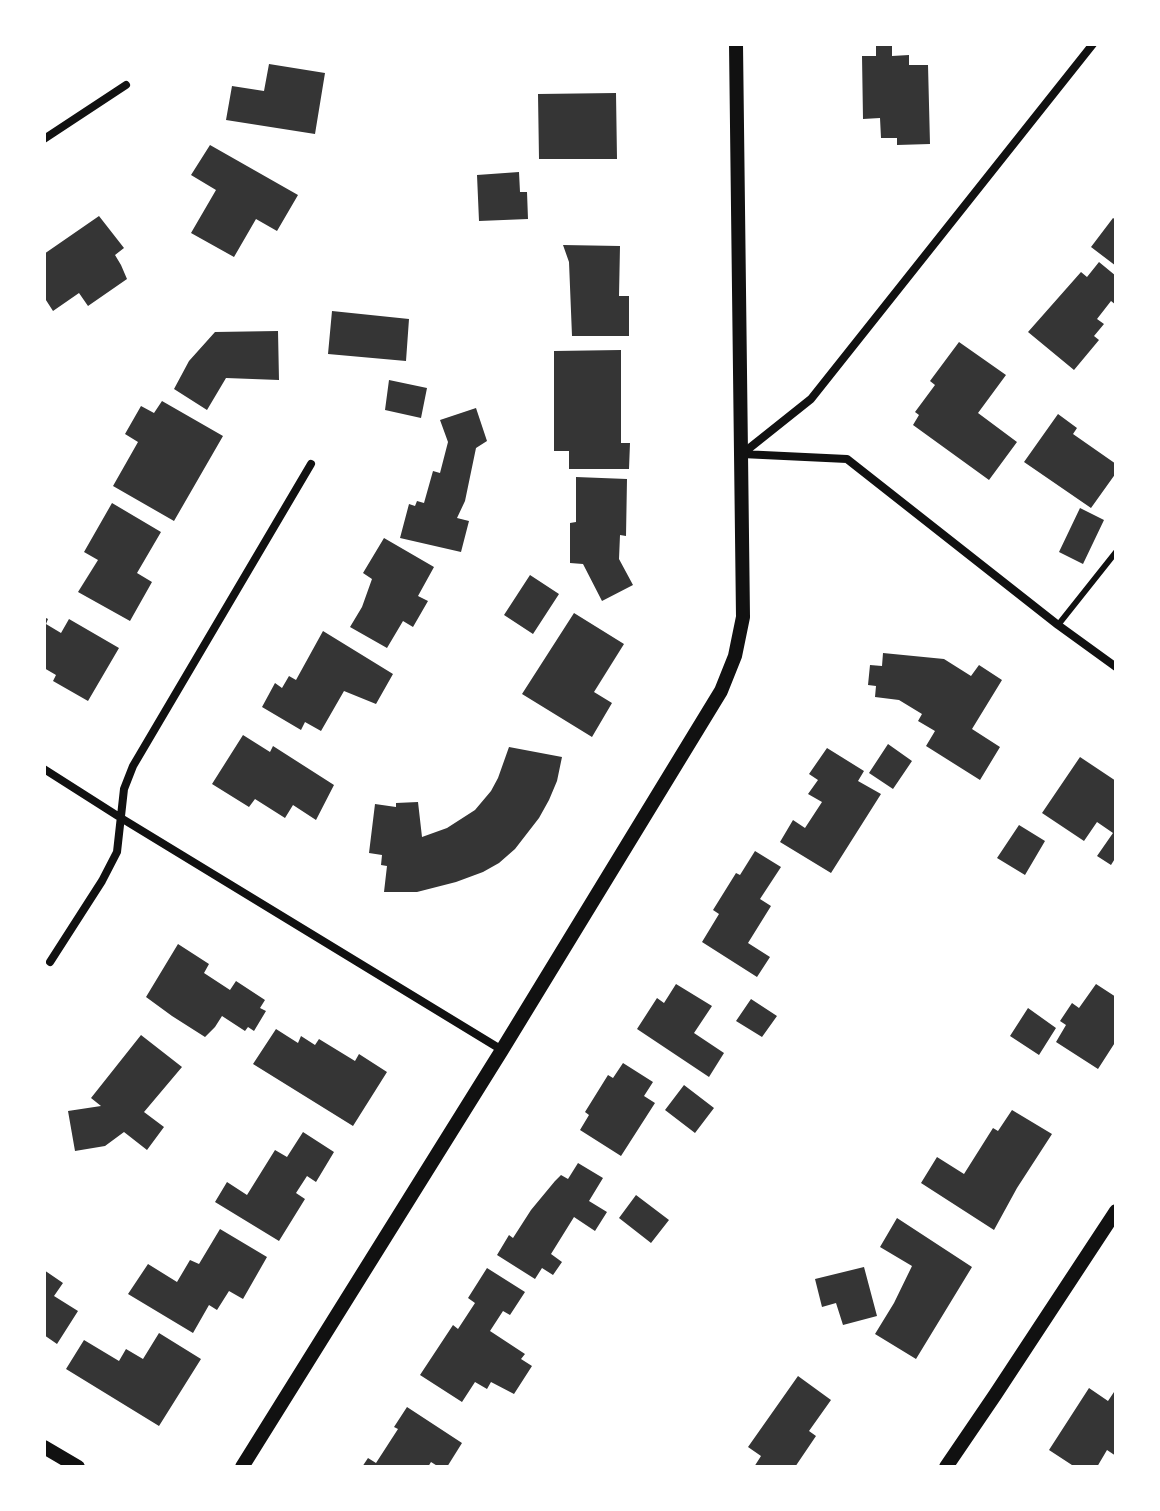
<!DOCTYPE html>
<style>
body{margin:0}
#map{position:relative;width:1160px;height:1511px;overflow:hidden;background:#fff;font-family:"Nunito Sans",sans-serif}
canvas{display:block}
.frame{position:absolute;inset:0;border:46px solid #fff;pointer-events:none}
</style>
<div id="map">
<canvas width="1160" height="1511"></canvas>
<div class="frame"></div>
</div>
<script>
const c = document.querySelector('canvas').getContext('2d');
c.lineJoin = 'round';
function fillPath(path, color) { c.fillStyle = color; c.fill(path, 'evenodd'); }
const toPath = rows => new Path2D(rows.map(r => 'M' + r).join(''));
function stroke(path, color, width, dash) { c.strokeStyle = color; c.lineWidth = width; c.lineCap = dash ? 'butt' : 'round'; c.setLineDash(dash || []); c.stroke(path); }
fillPath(toPath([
 [876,44,892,44,892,56,909,55,909,65,928,65,930,144,897,145,897,138,881,138,880,118,863,119,862,56,876,56],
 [269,64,325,73,315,134,226,120,232,86,264,91],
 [616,93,617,159,539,159,538,94],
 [210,145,298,195,277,231,256,219,234,257,191,233,216,190,191,175],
 [519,172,520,192,527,192,528,219,479,221,477,175],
 [99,216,124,248,115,255,121,265,127,279,88,306,79,293,53,311,44,297,44,254],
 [1113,218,1116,220,1116,266,1091,247],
 [563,245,620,246,619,296,629,296,629,336,572,336,569,262],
 [1099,262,1116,276,1116,305,1111,301,1097,319,1104,324,1094,336,1099,340,1074,370,1028,332,1081,272,1087,277],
 [332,311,409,319,406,361,328,354],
 [278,331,279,380,226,378,207,410,174,389,189,361,215,332],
 [959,342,1006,375,978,413,1017,442,989,480,913,425,919,415,915,412,935,385,930,381],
 [621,350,621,443,630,443,629,469,569,469,569,451,554,451,554,351],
 [389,380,427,388,421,418,385,410],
 [162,401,223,436,174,521,113,486,138,442,125,434,141,406,154,413],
 [476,408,487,441,476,448,465,501,457,518,469,521,461,552,400,538,409,504,415,506,417,501,424,503,433,471,440,473,448,442,440,420],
 [1058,414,1077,428,1073,434,1116,464,1116,473,1091,508,1024,462],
 [576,477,627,479,626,536,620,535,619,559,633,585,602,601,583,564,570,563,570,523,576,522],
 [112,503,161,532,137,573,152,582,130,621,78,592,98,560,84,552],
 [1080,508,1104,520,1083,564,1059,552],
 [384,538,434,567,418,596,428,601,413,627,403,621,387,648,350,627,362,607,372,579,363,573],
 [530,575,559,594,533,634,504,615],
 [574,613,624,644,594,692,612,703,592,737,522,694],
 [44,617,48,619,46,624,61,633,69,619,119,648,88,701,53,681,56,675,44,668],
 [323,631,393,674,376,704,344,691,321,731,305,722,301,730,262,707,275,683,282,688,289,676,296,680],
 [883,653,944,659,971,676,979,665,1002,680,972,729,1000,747,980,780,926,746,935,731,918,721,922,714,899,700,875,697,876,686,868,685,870,665,882,666],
 [243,735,270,752,273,746,334,785,316,820,293,805,285,818,255,799,249,807,212,784],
 [888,744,912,761,893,789,869,773],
 [509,747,562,757,557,781,549,800,539,818,515,849,499,863,483,872,456,882,417,892,384,892,387,866,381,865,382,855,369,853,375,804,396,807,396,803,418,802,422,837,447,828,475,810,491,791,498,778],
 [827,748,864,771,858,781,881,794,831,873,780,842,793,820,805,828,822,802,808,794,818,780,809,774],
 [1080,757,1116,781,1116,857,1111,865,1097,856,1113,833,1097,822,1084,841,1042,813],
 [1019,825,1045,841,1025,875,997,858],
 [755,851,781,867,760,899,771,906,748,943,770,957,757,977,702,942,719,914,713,910,736,873,740,875],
 [178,944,209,964,204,973,230,990,236,981,265,1000,260,1008,266,1011,254,1031,248,1027,245,1031,222,1016,215,1027,205,1037,172,1016,146,997],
 [676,984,712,1006,694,1033,724,1053,709,1077,637,1029,657,998,664,1003],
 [1096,984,1116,997,1116,1041,1098,1069,1056,1042,1066,1025,1060,1021,1072,1003,1079,1008],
 [751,999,777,1016,762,1037,736,1021],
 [1028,1008,1056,1028,1039,1055,1010,1036],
 [276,1029,298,1043,301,1036,315,1045,319,1039,355,1061,359,1054,387,1072,353,1126,253,1064],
 [141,1035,182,1067,144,1112,164,1127,147,1150,124,1132,105,1146,75,1151,68,1111,101,1106,91,1098],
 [623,1063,653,1082,644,1096,655,1103,621,1156,580,1130,589,1115,585,1112,608,1075,613,1078],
 [684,1085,714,1108,695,1133,665,1110],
 [1012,1110,1052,1134,1017,1188,994,1230,921,1183,937,1157,964,1174,993,1128,998,1131],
 [303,1132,334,1152,316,1182,307,1176,296,1193,305,1199,279,1241,215,1202,227,1182,247,1195,275,1150,287,1157],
 [578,1163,603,1178,589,1201,607,1212,595,1231,574,1217,551,1254,562,1262,553,1275,542,1268,535,1279,497,1255,509,1235,513,1238,531,1210,555,1181,561,1175,568,1179],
 [636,1195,669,1220,651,1243,619,1218],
 [897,1218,972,1267,916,1359,875,1334,894,1303,912,1266,880,1247],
 [220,1229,267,1257,243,1299,229,1291,217,1310,209,1305,193,1333,128,1294,148,1264,177,1282,190,1260,199,1264],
 [864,1267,877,1316,843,1325,836,1303,822,1307,815,1279],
 [487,1268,525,1292,510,1315,503,1311,490,1331,525,1354,521,1359,532,1366,514,1394,491,1382,487,1389,475,1382,462,1402,420,1375,453,1325,458,1329,475,1303,468,1298],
 [44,1270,63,1283,54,1296,78,1311,57,1344,44,1335],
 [159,1333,201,1359,159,1426,66,1369,84,1340,119,1361,126,1349,143,1359],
 [798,1376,831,1400,809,1431,816,1436,795,1467,754,1467,761,1456,748,1447],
 [1089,1388,1108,1401,1116,1389,1116,1456,1107,1450,1097,1467,1075,1467,1049,1450],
 [407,1407,462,1443,447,1467,439,1467,431,1462,428,1467,362,1467,368,1458,376,1463,398,1429,394,1427]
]), '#353535');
stroke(toPath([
 [1058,625,1116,552]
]), '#111', 6);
stroke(toPath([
 [44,139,126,85],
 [742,454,811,399,1093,44],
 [742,454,847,459,1058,625,1116,667],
 [44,769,121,818,502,1050],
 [50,962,102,881,117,852,124,789,133,766,311,464]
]), '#111', 8);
stroke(toPath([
 [44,1447,78,1467],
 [242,1467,502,1050,721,691,735,656,743,617,736,44],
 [946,1467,995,1395,1116,1211]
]), '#111', 14);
</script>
